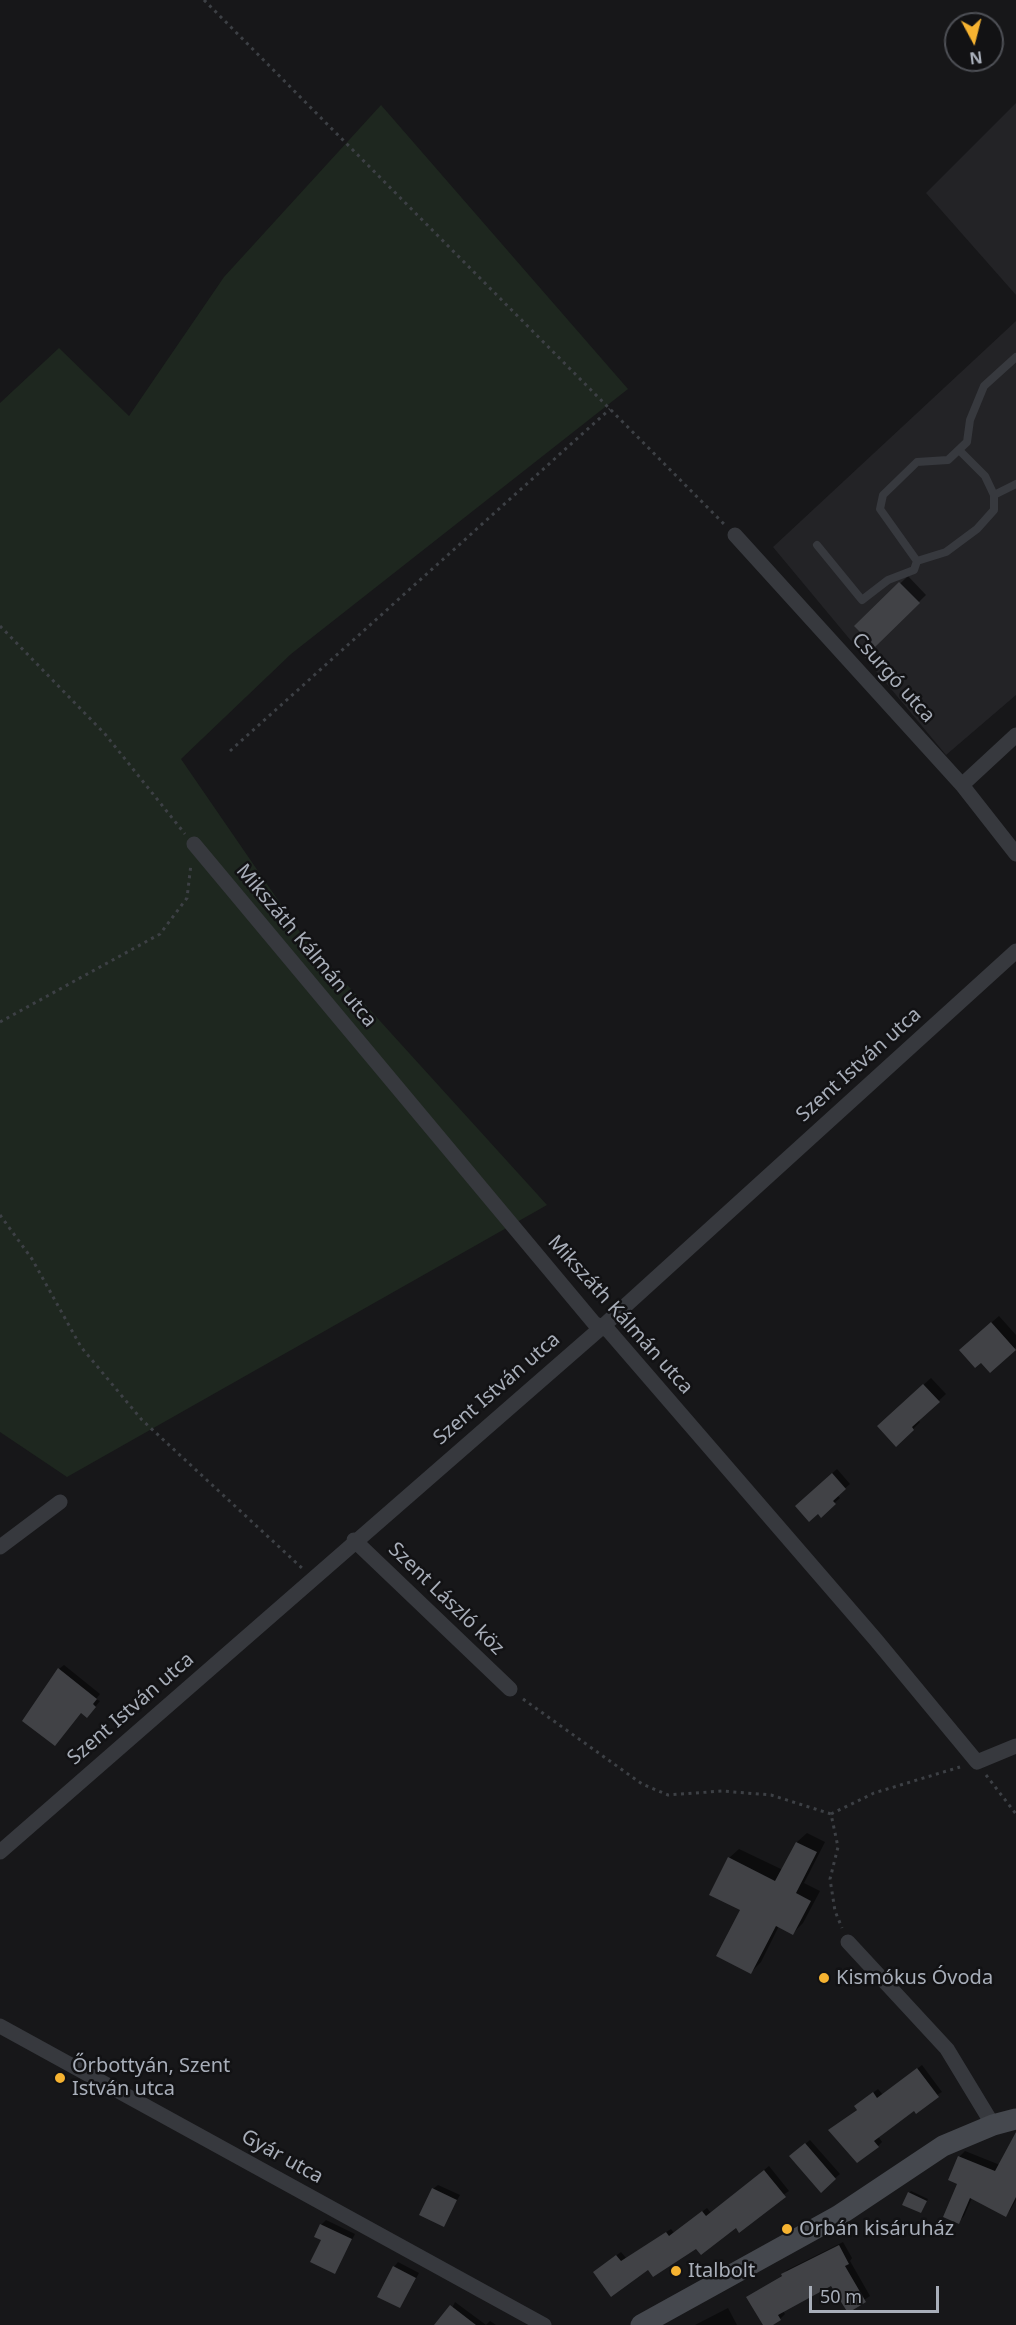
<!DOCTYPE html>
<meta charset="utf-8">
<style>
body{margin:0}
#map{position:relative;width:1016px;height:2325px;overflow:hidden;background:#171719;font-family:"Noto Sans",sans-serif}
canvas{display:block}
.north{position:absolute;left:944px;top:12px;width:60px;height:60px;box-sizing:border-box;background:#121214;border:2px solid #4e5056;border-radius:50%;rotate:173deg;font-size:16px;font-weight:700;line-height:24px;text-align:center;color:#a8aeb9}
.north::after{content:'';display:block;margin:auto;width:21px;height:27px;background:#f6b331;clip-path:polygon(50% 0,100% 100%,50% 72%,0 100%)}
.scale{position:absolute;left:809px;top:2286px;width:130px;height:27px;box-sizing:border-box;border:3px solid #a8aeb9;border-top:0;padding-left:8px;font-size:18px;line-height:21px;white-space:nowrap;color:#a8aeb9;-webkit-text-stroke:4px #121214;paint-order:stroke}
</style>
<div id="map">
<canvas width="1016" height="2325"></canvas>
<div class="north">N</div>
<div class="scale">50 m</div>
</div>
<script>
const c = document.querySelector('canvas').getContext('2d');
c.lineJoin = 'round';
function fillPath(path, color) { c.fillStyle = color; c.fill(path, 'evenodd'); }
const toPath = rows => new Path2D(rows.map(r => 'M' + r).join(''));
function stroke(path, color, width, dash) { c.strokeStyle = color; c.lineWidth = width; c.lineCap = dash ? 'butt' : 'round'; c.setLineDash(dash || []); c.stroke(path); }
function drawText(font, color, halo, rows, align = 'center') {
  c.font = font + ' "Noto Sans",sans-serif'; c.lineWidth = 5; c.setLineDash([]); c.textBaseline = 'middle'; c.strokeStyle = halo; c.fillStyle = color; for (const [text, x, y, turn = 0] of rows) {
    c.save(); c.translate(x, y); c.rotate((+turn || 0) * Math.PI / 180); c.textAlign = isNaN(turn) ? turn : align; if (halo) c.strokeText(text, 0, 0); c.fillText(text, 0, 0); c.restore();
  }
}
fillPath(toPath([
 [1016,103,1016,295,926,193],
 [1016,321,1016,695,946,755,773,547]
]), '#232326');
fillPath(toPath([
 [381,105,628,389,291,654,181,759,302,935,547,1205,67,1477,0,1432,0,403,59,348,129,416,224,277]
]), '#1e271f');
fillPath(toPath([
 [908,576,926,595,875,645,856,626],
 [999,1316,1016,1335,1016,1347,990,1370,968,1343],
 [931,1378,946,1394,918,1420,920,1422,913,1429,886,1419],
 [837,1469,850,1484,837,1495,840,1498,821,1515,801,1501],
 [64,1665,100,1694,96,1699,100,1701,91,1712,81,1712,59,1669],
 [807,1833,825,1842,804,1883,820,1891,803,1923,793,1933,779,1926,761,1962,751,1972,742,1910,729,1858,739,1849,783,1870,797,1842],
 [922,2065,942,2092,914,2108,878,2136,882,2142,878,2146,835,2126,858,2109,861,2102,878,2089,883,2095],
 [1016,2137,1016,2200,1011,2209,1006,2215,972,2198,964,2216,959,2222,959,2183,950,2179,960,2156,965,2151,1000,2165],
 [810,2140,840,2174,835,2178,796,2152],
 [769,2166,789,2191,736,2226,649,2267,599,2268,621,2252,626,2258,671,2229,674,2233,707,2208,711,2213],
 [438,2185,460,2195,443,2225,433,2189],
 [911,2191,928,2199,921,2212,909,2193],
 [326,2220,355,2234,335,2272,323,2240,321,2225],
 [843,2242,852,2258,850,2261,870,2296,848,2311,832,2284,783,2311,785,2314,780,2319,770,2325,764,2325,748,2297,783,2275,787,2270],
 [398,2262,419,2273,400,2307,394,2267],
 [455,2302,486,2325,444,2325],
 [728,2308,737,2325,695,2325],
 [490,2321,496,2325,486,2325]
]), '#0007');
fillPath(toPath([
 [899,582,920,603,875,647,854,626],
 [991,1322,1016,1350,990,1373,981,1363,975,1368,959,1350],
 [923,1384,940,1402,912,1427,914,1430,896,1447,877,1426],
 [832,1473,846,1489,833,1501,836,1504,821,1518,818,1514,809,1522,795,1506],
 [58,1668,97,1699,93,1704,96,1707,87,1718,81,1713,55,1746,22,1721],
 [796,1842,817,1852,796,1893,811,1901,793,1935,776,1926,751,1974,716,1956,740,1910,709,1895,728,1857,775,1881],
 [917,2068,939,2097,916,2114,914,2111,874,2141,879,2147,857,2163,828,2130,857,2110,854,2106,873,2092,877,2098],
 [1016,2132,1016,2197,1006,2217,970,2198,959,2224,943,2217,957,2184,948,2180,958,2156,995,2171],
 [805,2143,836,2179,821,2193,789,2156],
 [764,2170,786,2197,739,2233,736,2228,701,2255,696,2249,653,2277,648,2270,611,2297,593,2272,616,2255,621,2261,666,2232,669,2236,702,2211,706,2216],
 [432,2188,457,2200,444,2227,419,2215],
 [908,2192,927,2201,921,2213,902,2205],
 [320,2224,352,2239,335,2274,310,2262,321,2240,314,2237],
 [839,2245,849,2264,845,2266,866,2302,848,2313,831,2286,778,2315,781,2320,773,2325,763,2325,746,2297,782,2276,781,2274],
 [393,2266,416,2278,400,2308,377,2297],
 [450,2305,476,2325,434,2325]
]), '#414246');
stroke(toPath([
 [204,0,725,525],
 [0,626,105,734,185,834],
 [230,751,610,409],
 [0,1022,160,934,187,898,191,864],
 [0,1215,32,1259,81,1347,142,1420,303,1569],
 [523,1699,642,1784,668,1795,722,1791,771,1795,831,1814,838,1847,830,1879,835,1911,842,1928],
 [986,1775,1016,1814],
 [831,1814,874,1793,960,1767]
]), '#3d4045', 3, [3, 4.5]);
stroke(toPath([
 [994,495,1016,484],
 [817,545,862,600,888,580,914,570,917,561,880,509,883,495,917,462,948,460,967,442,970,420,984,386,1016,357],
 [917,561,946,552,977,529,994,510,994,495,985,476,959,450]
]), '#37393e', 8);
stroke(toPath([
 [735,535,962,785,1016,854],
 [962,785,1016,735],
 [194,844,594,1323,609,1331,876,1640,977,1762,1016,1746],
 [354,1540,510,1689],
 [0,1547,60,1502],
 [0,1852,602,1327,1016,951],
 [848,1942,947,2049,993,2125],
 [0,2026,544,2325]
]), '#37393e', 15);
stroke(toPath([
 [641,2325,838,2216,943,2146,993,2125,1016,2119]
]), '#45484e', 21);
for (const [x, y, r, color] of [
 [824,1978,6,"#f6b331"],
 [60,2078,6,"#f6b331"],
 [787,2229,6,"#f6b331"],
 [676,2271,6,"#f6b331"]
]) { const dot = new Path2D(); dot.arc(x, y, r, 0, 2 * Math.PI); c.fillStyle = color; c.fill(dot); stroke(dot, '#121214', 2); }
drawText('20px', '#a8aeb9', '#121214', [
 ["Csurgó utca",893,678,48],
 ["Mikszáth Kálmán utca",306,946,50],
 ["Szent István utca",859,1065,-42],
 ["Mikszáth Kálmán utca",620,1315,48],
 ["Szent István utca",497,1389,-41],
 ["Szent László köz",446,1599,44],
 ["Szent István utca",131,1709,-41],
 ["Gyár utca",282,2157,29]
]);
drawText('20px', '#a8aeb9', '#121214', [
 ["Kismókus Óvoda",836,1978],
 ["Őrbottyán, Szent",72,2066],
 ["István utca",72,2089],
 ["Orbán kisáruház",799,2229],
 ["Italbolt",688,2271]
], 'left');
</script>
